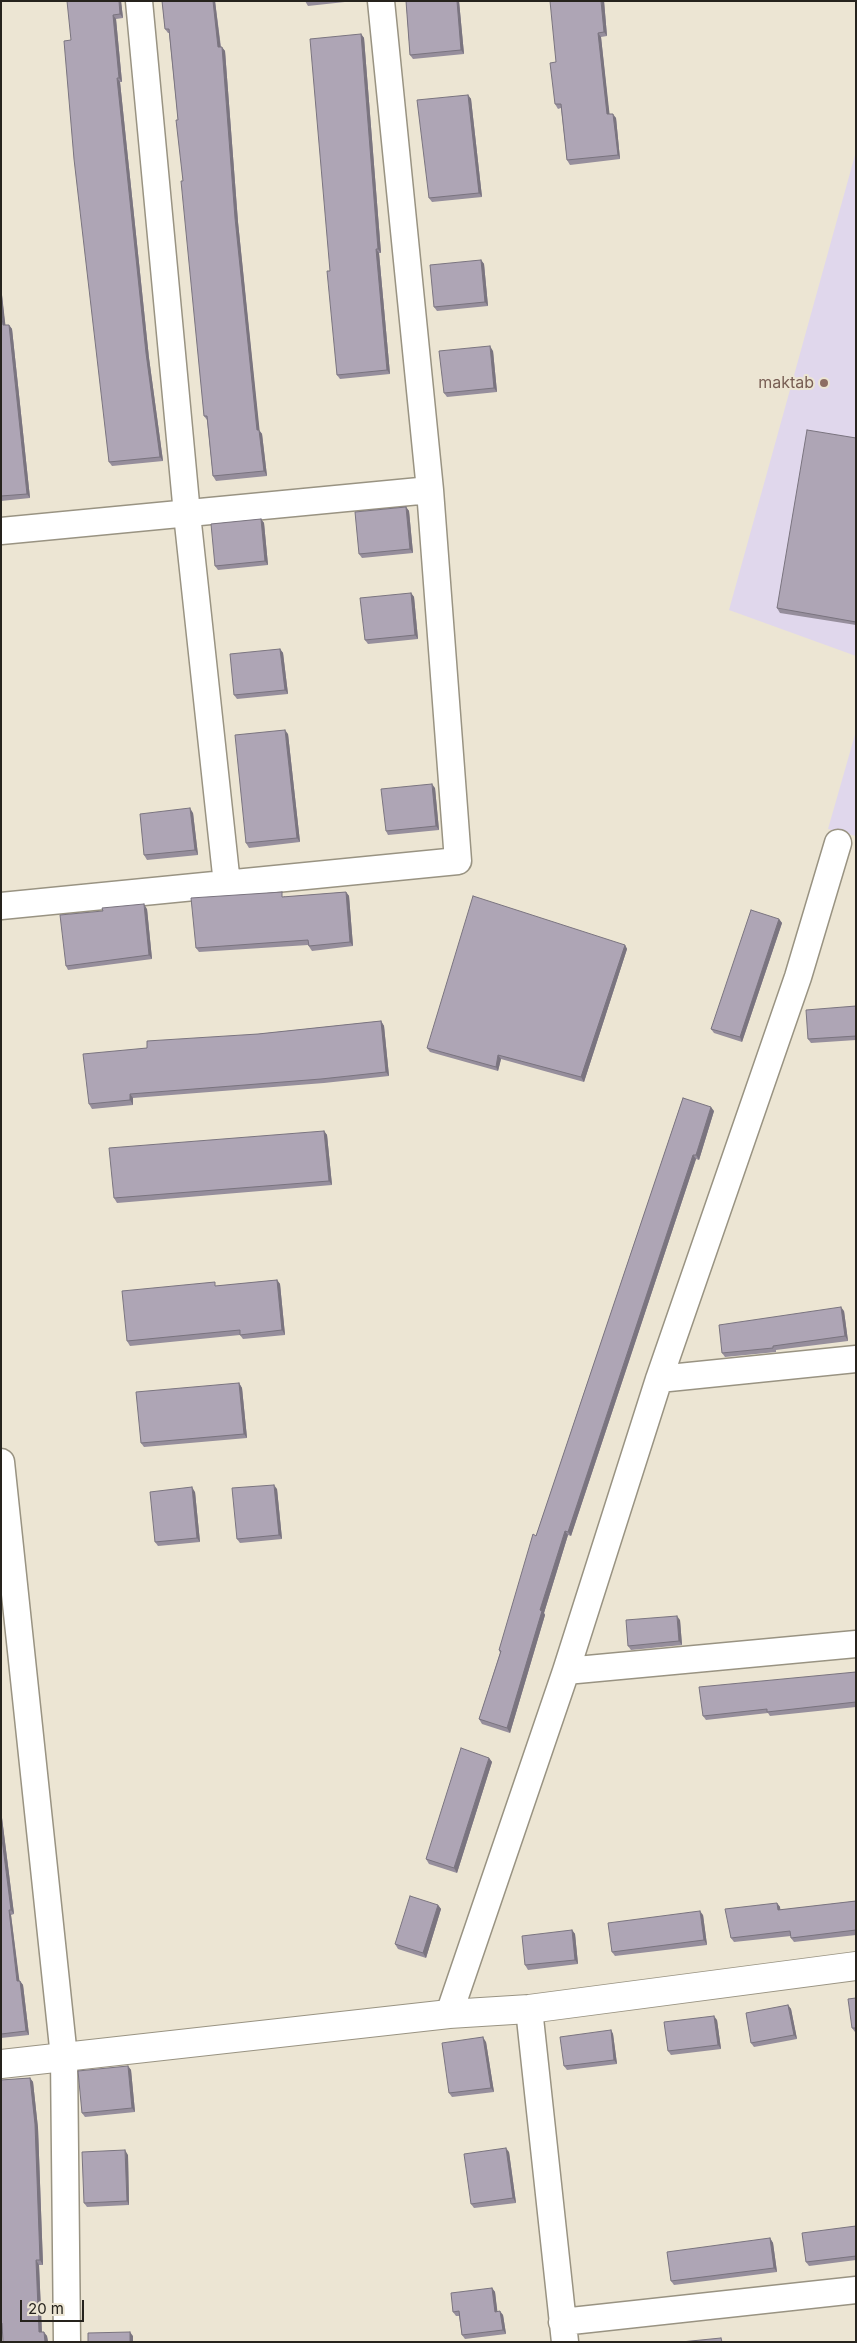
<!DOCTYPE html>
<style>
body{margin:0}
#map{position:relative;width:857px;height:2343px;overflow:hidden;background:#ece5d3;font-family:Inter,sans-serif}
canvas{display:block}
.frame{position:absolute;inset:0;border:2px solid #26231d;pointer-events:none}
.scale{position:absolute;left:20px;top:2300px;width:64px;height:22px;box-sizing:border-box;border:2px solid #26231d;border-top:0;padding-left:6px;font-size:15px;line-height:18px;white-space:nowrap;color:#26231d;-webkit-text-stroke:4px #ece5d3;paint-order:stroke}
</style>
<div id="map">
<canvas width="857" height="2343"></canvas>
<div class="frame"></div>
<div class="scale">20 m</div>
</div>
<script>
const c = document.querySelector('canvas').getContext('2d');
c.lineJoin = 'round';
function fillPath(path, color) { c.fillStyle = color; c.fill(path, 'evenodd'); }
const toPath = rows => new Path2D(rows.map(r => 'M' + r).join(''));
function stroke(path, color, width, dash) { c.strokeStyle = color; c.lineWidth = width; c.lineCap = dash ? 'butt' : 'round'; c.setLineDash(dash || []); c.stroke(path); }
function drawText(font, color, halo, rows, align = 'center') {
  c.font = font + ' Inter,sans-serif'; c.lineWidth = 4; c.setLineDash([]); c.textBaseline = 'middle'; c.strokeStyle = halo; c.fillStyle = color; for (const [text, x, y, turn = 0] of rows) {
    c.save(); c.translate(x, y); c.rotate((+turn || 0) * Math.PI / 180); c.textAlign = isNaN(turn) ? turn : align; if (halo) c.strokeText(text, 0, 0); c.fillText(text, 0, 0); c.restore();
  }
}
fillPath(toPath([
 [855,155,856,155,856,656,729,610],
 [856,731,856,836,828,829]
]), '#e0d7ec');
const minor = toPath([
 [139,1,187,514,227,884],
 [1,531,430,490],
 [1,906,458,861,430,490,381,1],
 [659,1379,856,1359],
 [1,1462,64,2057,67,2342],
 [566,1671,856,1644],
 [529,2009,565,2342],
 [449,2014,566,1671,659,1379,798,977,838,843],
 [562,2322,856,2290]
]);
const tertiary = toPath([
 [1,2064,449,2014,529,2009,856,1966]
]);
stroke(minor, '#999382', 29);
stroke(tertiary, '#999382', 30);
stroke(minor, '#fff', 26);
stroke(tertiary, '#fff', 28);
fillPath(toPath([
 [121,1,123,18,116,19,122,82,120,82,149,358,163,461,112,466,109,462,71,40],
 [162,1,215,1,221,47,225,51,238,222,259,430,262,434,267,476,216,481,213,476,207,420,204,416,183,181,178,120,169,33,168,33,165,29],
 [305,1,354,1,308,6],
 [406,1,459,1,464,54,413,59,410,55],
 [604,1,607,36,601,37,609,114,616,118,620,159,570,165,567,160,561,108,558,109,555,104,556,62],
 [361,34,364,38,381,253,379,253,390,374,340,379,337,375,330,271],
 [468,95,471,99,482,197,432,202,429,198],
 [481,260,484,264,488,306,437,311,434,307],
 [1,286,5,325,9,325,12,329,30,498,1,501],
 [493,351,497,392,447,397,444,393],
 [856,438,856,625,780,613,777,608],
 [406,507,409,511,413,553,362,558,359,554],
 [261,519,264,523,268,565,218,570,215,566],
 [411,593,414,597,418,639,368,644,365,640],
 [280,649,283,653,288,694,237,699,234,695],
 [288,734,300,842,249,848,246,843],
 [435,788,439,830,388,835,386,831],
 [193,813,198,855,147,860,144,855],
 [346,892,349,896,353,946,312,951,308,945,199,952,196,948,285,896,285,897],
 [147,909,152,959,68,970,66,966,103,911],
 [779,919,782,923,742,1042,714,1033,711,1029],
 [625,945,627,949,584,1082,501,1059,498,1071,430,1052,427,1048],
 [856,1006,856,1040,811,1043,808,1039],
 [381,1021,384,1026,389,1076,324,1083,133,1098,133,1105,92,1109,89,1104,147,1048,258,1034],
 [683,1098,714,1111,699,1160,696,1159,571,1536,568,1535,544,1613,545,1615,510,1733,482,1724,479,1719,500,1653,499,1650,536,1536],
 [324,1131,327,1135,332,1185,117,1203,114,1198],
 [277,1280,280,1284,285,1335,243,1339,240,1335,130,1346,127,1341,218,1286],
 [844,1311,848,1341,776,1350,776,1352,725,1357,722,1353],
 [239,1383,242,1388,247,1438,144,1447,141,1443],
 [277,1489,282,1539,240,1543,237,1539],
 [195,1492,200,1542,158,1546,155,1542],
 [680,1620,682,1645,631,1650,628,1646],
 [856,1672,856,1707,770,1716,768,1713,706,1720,703,1716],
 [489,1758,492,1762,457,1873,429,1864,426,1859],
 [1,1810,14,1914,11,1915,19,1981,20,1981,23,1985,29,2035,1,2038],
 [856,1901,856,1935,794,1942,791,1938,791,1936,734,1942,731,1938,777,1903,780,1907,780,1910],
 [438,1905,441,1909,426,1958,398,1949,395,1944],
 [703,1915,707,1945,615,1956,612,1952],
 [572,1930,575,1934,578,1964,528,1970,525,1965],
 [856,1998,856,2032,855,2032,852,2028],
 [788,2005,791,2009,797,2039,754,2047,751,2043],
 [717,2020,721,2049,671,2055,668,2051],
 [611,2030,613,2034,617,2064,567,2070,564,2066],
 [486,2042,494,2092,452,2097,449,2093],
 [128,2066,131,2070,135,2112,85,2117,82,2113],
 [30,2078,33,2082,38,2128,43,2265,39,2265,42,2332,47,2336,48,2342,3,2342,2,2328,1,2328,1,2080],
 [509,2152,516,2203,474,2208,471,2204],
 [128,2155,129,2205,87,2207,84,2203],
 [856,2226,856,2260,809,2266,806,2262],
 [770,2238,773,2243,777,2272,674,2285,671,2281],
 [492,2288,495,2292,497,2311,503,2315,506,2334,465,2339,462,2335,459,2316,456,2316,453,2312]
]), '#968e9c');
fillPath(toPath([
 [119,1,121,1,123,18,120,14],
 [213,1,215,1,221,51,218,47],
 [457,1,459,1,464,54,461,50],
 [601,1,604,1,607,36,604,32],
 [113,15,116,19,122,82,119,78],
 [598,33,601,37,610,118,607,114],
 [361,34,364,38,381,253,378,249],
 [222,47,225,51,238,222,260,434,257,430,235,218],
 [117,78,120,82,149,358,163,461,160,457,146,353],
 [468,95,471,99,482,197,479,193],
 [613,114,616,118,620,159,618,155],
 [376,249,379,253,390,374,387,370],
 [481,260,484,264,488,306,485,302],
 [1,286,6,330,3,325,1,310],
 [9,325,12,329,30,498,27,494],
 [490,346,493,351,497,392,494,388],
 [259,430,262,434,267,476,264,471],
 [406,507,409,511,413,553,410,549],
 [261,519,264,523,268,565,265,561],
 [411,593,414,597,418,639,415,635],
 [280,649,283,653,288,694,285,690],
 [285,730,288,734,300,842,297,838],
 [432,784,435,788,439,830,436,826],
 [190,808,193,813,198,855,195,850],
 [346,892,349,896,353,946,350,942],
 [144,904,147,909,152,959,149,955],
 [779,919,782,923,742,1042,740,1037],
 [625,945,627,949,584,1082,581,1077],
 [381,1021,384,1026,389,1076,386,1072],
 [498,1055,501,1059,498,1071,496,1067],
 [130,1094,133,1098,133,1105,130,1100],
 [711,1107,714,1111,699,1160,696,1155],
 [324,1131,327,1135,332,1185,329,1181],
 [693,1155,696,1159,571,1536,568,1532],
 [277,1280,280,1284,285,1335,282,1330],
 [841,1307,844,1311,848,1341,845,1336],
 [239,1383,242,1388,247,1438,244,1434],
 [274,1485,277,1489,282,1539,279,1535],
 [192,1487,195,1492,200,1542,197,1538],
 [565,1531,568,1535,544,1613,545,1615,510,1733,507,1728,540,1610],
 [677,1616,680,1620,682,1645,679,1641],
 [489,1758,492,1762,457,1873,454,1868],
 [1,1810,14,1914,11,1910,1,1831],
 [777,1903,780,1907,781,1914,778,1910],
 [438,1905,441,1909,426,1958,423,1953],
 [9,1910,11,1915,20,1985,17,1981],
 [700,1911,703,1915,707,1945,704,1940],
 [572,1930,575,1934,578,1964,575,1960],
 [20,1981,23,1985,29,2035,26,2031],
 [788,2005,791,2009,797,2039,794,2035],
 [714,2016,717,2020,721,2049,718,2045],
 [611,2030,613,2034,617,2064,614,2060],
 [483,2037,486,2042,494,2092,491,2088],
 [128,2066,131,2070,135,2112,132,2108],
 [30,2078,33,2082,38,2128,43,2265,40,2260],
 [506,2148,509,2152,516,2203,513,2198],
 [125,2150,128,2155,129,2205,127,2201],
 [770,2238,773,2243,777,2272,774,2268],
 [36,2260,39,2265,42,2336,39,2332],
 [492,2288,495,2292,498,2316,495,2312],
 [500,2311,503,2315,506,2334,503,2330],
 [44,2332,47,2336,48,2342,45,2342],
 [130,2332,133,2336,133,2342,130,2342]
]), '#7a747f');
const building = toPath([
 [67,1,119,1,120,14,113,15,119,78,117,78,146,353,160,457,109,462,74,159,64,41,71,40,67,1],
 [162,1,213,1,218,47,222,47,235,218,257,430,259,430,264,471,213,476,207,416,204,416,181,181,183,181,176,120,178,120,169,29,165,29,162,1],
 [406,1,457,1,461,50,410,55,406,1],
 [550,1,601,1,604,32,598,33,607,114,613,114,618,155,567,160,561,104,555,104,550,63,556,62,550,1],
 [361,34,378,249,376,249,387,370,337,375,327,271,330,271,310,39,361,34],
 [468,95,479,193,429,198,417,100,468,95],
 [481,260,485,302,434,307,430,265,481,260],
 [1,310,3,325,9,325,27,494,1,496,1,310],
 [490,346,494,388,444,393,439,351,490,346],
 [807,430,856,438,856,622,777,608,807,430],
 [406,507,410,549,359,554,355,512,406,507],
 [261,519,265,561,215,566,211,524,261,519],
 [411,593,415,635,365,640,360,598,411,593],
 [280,649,285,690,234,695,230,654,280,649],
 [285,730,297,838,246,843,235,735,285,730],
 [432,784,436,826,386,831,381,789,432,784],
 [190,808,195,850,144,855,140,814,190,808],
 [282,892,282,897,346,892,350,942,309,946,308,940,196,948,191,898,282,892],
 [473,896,625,945,581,1077,498,1055,496,1067,427,1048,473,896],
 [144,904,149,955,66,966,60,915,103,911,102,908,144,904],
 [751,910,779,919,740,1037,711,1029,751,910],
 [856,1006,856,1036,808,1039,806,1010,856,1006],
 [381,1021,386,1072,321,1079,130,1094,130,1100,89,1104,83,1054,147,1048,147,1041,258,1034,381,1021],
 [683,1098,711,1107,696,1155,693,1155,568,1532,565,1531,540,1610,542,1611,507,1728,479,1719,501,1651,499,1650,533,1534,536,1536,683,1098],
 [324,1131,329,1181,114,1198,109,1148,324,1131],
 [277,1280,282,1330,240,1335,240,1330,127,1341,122,1291,215,1282,215,1286,277,1280],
 [841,1307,845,1336,773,1346,773,1348,722,1353,719,1325,841,1307],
 [239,1383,244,1434,141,1443,136,1392,239,1383],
 [274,1485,279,1535,237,1539,232,1488,274,1485],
 [192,1487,197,1538,155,1542,150,1492,192,1487],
 [677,1616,679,1641,628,1646,626,1620,677,1616],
 [856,1672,856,1702,767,1712,767,1709,703,1716,699,1687,856,1672],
 [461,1748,489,1758,454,1868,426,1859,461,1748],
 [1,1831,11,1910,9,1910,17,1981,20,1981,26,2031,1,2034,1,1831],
 [410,1896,438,1905,423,1953,395,1944,410,1896],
 [856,1901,856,1930,791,1938,790,1931,731,1938,725,1909,777,1903,778,1910,856,1901],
 [700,1911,704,1940,612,1952,608,1923,700,1911],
 [572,1930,575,1960,525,1965,522,1936,572,1930],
 [856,1998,856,2028,852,2028,848,1999,856,1998],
 [788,2005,794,2035,751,2043,746,2013,788,2005],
 [714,2016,718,2045,668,2051,664,2022,714,2016],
 [611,2030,614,2060,564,2066,560,2037,611,2030],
 [483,2037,491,2088,449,2093,442,2043,483,2037],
 [128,2066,132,2108,82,2113,78,2071,128,2066],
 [30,2078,35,2124,40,2260,36,2260,39,2332,44,2332,45,2342,3,2342,2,2323,1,2323,1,2080,30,2078],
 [506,2148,513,2198,471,2204,464,2154,506,2148],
 [125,2150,127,2201,84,2203,82,2152,125,2150],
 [856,2226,856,2256,806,2262,802,2233,856,2226],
 [770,2238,774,2268,671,2281,667,2252,770,2238],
 [492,2288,495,2312,500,2311,503,2330,462,2335,459,2311,453,2312,451,2293,492,2288],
 [130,2332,130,2342,88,2342,88,2333,130,2332],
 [721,2338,722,2342,681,2342,721,2338]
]);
fillPath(building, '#aea5b5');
stroke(building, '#7a747f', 1);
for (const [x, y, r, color] of [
 [824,383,5,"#8d6e63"]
]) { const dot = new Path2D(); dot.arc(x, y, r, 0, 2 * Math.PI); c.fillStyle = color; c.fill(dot); stroke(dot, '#ece5d3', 2); }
drawText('16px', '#785e54', '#ece5d3', [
 ["maktab",814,383]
], 'right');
</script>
